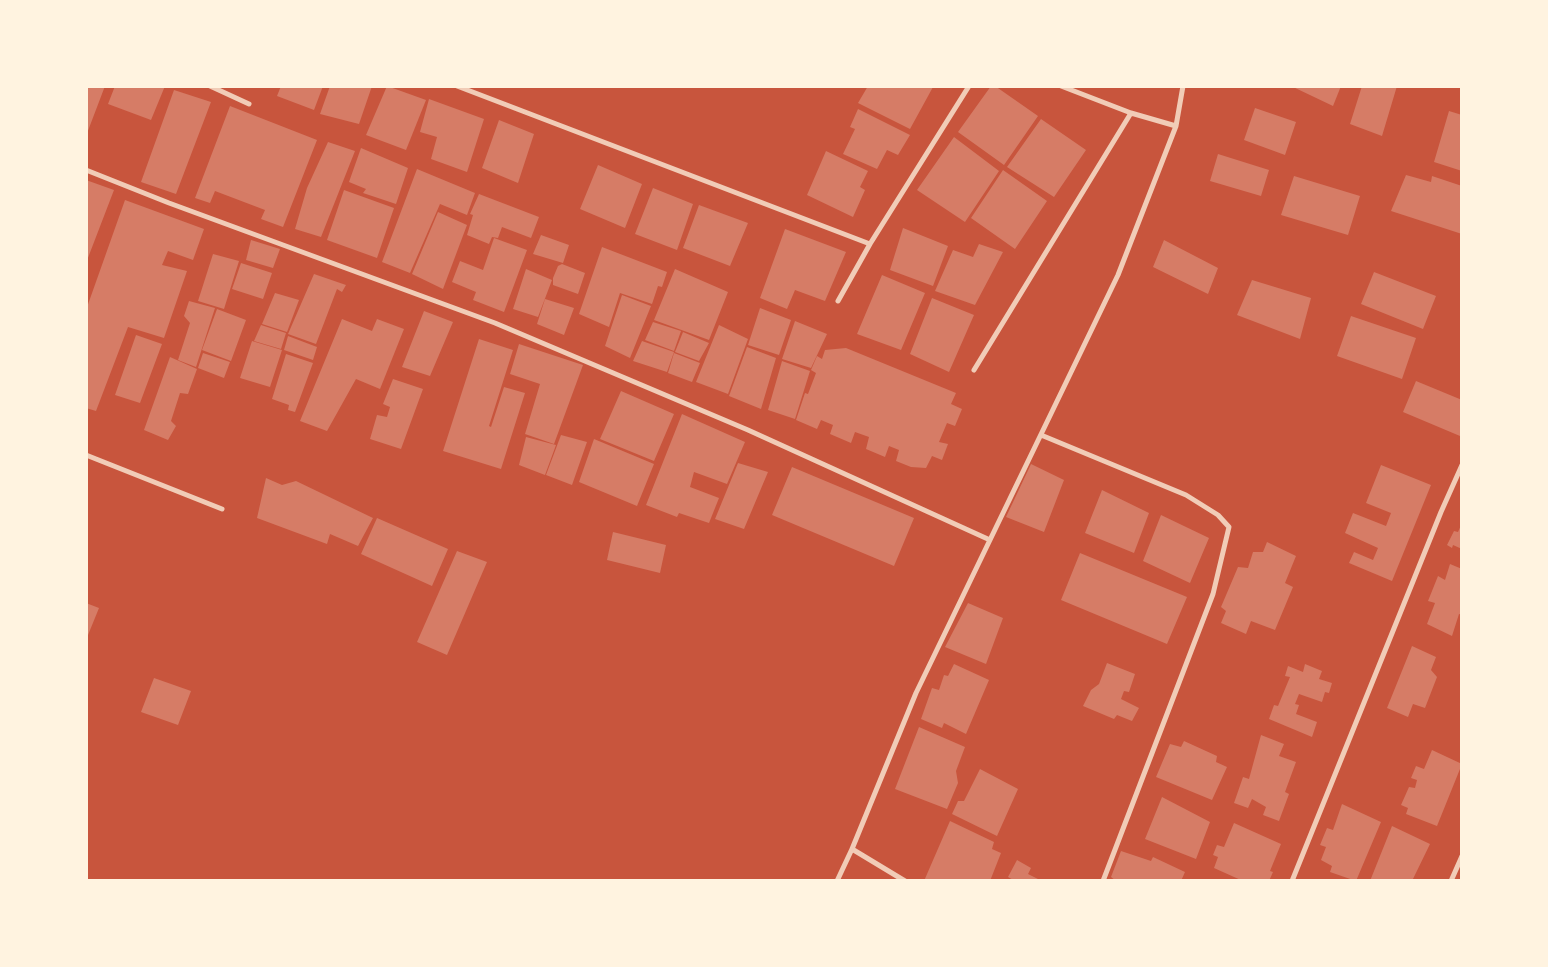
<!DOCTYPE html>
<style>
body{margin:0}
#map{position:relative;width:1548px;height:967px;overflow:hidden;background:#c8553d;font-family:Jost,sans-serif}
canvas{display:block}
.frame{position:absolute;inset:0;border:88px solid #fff3e0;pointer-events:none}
</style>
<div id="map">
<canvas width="1548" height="967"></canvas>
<div class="frame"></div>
</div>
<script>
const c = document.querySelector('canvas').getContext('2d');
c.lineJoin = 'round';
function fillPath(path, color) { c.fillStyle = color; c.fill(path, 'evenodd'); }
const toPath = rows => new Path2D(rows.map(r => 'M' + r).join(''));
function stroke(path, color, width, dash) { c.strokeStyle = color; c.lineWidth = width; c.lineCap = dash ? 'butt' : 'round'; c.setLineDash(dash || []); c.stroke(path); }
fillPath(toPath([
 [86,86,105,86,86,136],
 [115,86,165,86,151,120,108,104],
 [281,86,323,86,314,110,277,96],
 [330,86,372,86,359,124,320,114],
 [387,86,426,100,406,150,366,135],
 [868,86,931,86,933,87,910,129,858,103],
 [991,86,995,86,1038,116,1004,165,958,132],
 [1291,86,1341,86,1333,106],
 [1362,86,1397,86,1382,136,1350,124],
 [174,90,211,102,176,194,141,182],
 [429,99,484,119,467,172,431,159,437,137,420,132],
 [230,106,317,140,283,227,261,219,265,210,215,191,210,203,195,198],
 [1255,108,1296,122,1285,155,1244,140],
 [858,109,910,135,898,155,887,150,877,169,843,154,855,129,850,127],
 [1449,111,1462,115,1462,171,1434,162],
 [1041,119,1086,150,1054,197,1007,167],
 [499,120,534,134,518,183,482,168],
 [954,137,999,171,965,222,917,190],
 [328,142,355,151,321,237,295,229,307,188],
 [361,148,408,168,396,204,363,193,366,189,349,182],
 [826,151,868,171,860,187,865,190,853,217,807,195],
 [1218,154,1269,170,1261,196,1210,181],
 [598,165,642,184,625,228,580,209],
 [417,169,475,193,467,215,440,204,410,273,382,262],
 [1003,170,1047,201,1015,249,971,218],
 [1406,175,1431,182,1432,176,1462,186,1462,234,1391,211],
 [1294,176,1360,196,1348,235,1281,215],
 [86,180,114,190,86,263],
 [653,188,693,204,677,250,635,234],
 [344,190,394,208,377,258,327,240],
 [479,194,539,217,531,238,502,227,498,238,492,237,489,244,467,235,473,215,470,214],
 [125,200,204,229,193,260,168,251,162,265,187,271,164,338,128,327,96,411,86,408,86,310],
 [699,205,748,223,730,266,683,248],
 [438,212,467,225,443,289,412,274],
 [903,228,948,246,933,286,890,270],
 [785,229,846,252,825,301,795,290,787,309,760,298],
 [541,235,569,245,563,263,533,254],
 [494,238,527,250,504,312,473,300,476,292,452,282,460,261,483,270],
 [251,240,280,249,273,268,246,260],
 [1164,240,1218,268,1208,294,1153,267],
 [979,244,1003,252,975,305,935,291,953,250,973,257],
 [602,247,667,272,662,287,658,286,652,304,620,293,609,327,579,314],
 [213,254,239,261,224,309,198,301],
 [241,263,272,273,263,299,232,289],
 [562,264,585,273,578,294,553,285,553,278,558,266],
 [526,269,552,280,538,317,513,309],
 [675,269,728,292,709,340,654,320],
 [1374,272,1436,296,1423,329,1361,304],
 [314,274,346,285,342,292,337,289,316,344,288,334],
 [882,275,925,293,901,350,857,334],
 [1252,280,1311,298,1300,339,1237,315],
 [275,293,299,300,287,332,262,324],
 [622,295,651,306,630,358,605,346],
 [932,298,974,315,949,372,910,354],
 [545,299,574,308,564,335,537,324],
 [189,301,215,308,196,367,178,360,190,323,184,316],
 [760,308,791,320,779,355,748,345],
 [217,309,246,320,231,361,202,350],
 [424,311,453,322,430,376,402,367],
 [1351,316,1416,338,1402,379,1337,356],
 [342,319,372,331,377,319,404,329,380,389,356,379,327,431,300,421],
 [795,321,827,334,811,368,782,359],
 [653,322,681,331,674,351,645,340],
 [261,325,286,333,281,349,254,341],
 [719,325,748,339,728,394,696,382],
 [683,332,709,343,699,361,675,352],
 [136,335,162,344,140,403,115,395],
 [288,336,317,347,313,360,284,350],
 [479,339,513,350,489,426,491,427,504,387,525,393,501,469,443,451],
 [252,341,282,350,270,387,240,378],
 [642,341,674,352,667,372,633,361],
 [519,344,583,365,554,444,525,434,540,384,510,374],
 [747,347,776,358,761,409,729,396],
 [846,348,956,393,951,404,962,409,955,426,947,423,939,442,948,444,942,460,932,456,926,468,911,467,896,461,899,450,889,446,885,457,866,449,869,437,855,432,851,443,830,434,833,425,821,420,817,429,796,420,805,393,808,394,816,373,811,370,817,356,822,359,825,350],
 [203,353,230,362,224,378,198,368],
 [674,353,700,363,692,382,668,373],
 [286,354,313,363,295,412,288,410,289,405,272,399],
 [170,357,197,369,188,394,180,393,171,421,176,426,168,440,144,430],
 [782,361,810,371,795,419,768,410],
 [393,379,423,389,401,449,370,439,377,415,387,417,390,407,383,404],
 [1416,381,1462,400,1460,436,1403,412],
 [621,391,674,414,654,461,600,439],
 [682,414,745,442,727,484,694,472,690,487,719,498,709,523,679,513,677,517,646,505],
 [561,435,587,442,572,485,546,475],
 [526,437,556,445,545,475,519,465],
 [594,439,654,464,637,506,579,482],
 [738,463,768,472,744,529,715,519],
 [1031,464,1064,480,1044,532,1006,517],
 [1381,465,1431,485,1392,581,1349,563,1354,552,1373,560,1378,548,1345,533,1353,513,1386,526,1391,513,1366,503],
 [792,467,914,518,894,566,772,515],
 [266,478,282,485,296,481,373,518,358,546,330,534,327,544,257,518],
 [1102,490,1149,513,1134,553,1085,533],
 [1161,515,1209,538,1190,583,1143,561],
 [377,518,448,549,432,586,361,554],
 [1462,523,1462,549,1453,545,1452,548,1447,545,1454,531,1458,532],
 [613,532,666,545,660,573,607,560],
 [1267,542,1296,556,1285,583,1293,587,1275,630,1251,621,1246,634,1221,623,1226,611,1221,607,1238,567,1248,568,1253,552,1263,552],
 [457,551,487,562,447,655,417,642],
 [1080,553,1187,597,1167,644,1061,600],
 [1450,564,1462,569,1462,615,1459,614,1452,636,1427,624,1435,603,1428,601,1438,576,1445,580],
 [86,603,99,608,86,640],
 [968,603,1003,618,986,664,945,647],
 [1412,646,1436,657,1431,670,1437,677,1425,708,1413,704,1408,717,1387,708],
 [1107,663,1135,674,1129,692,1124,691,1121,699,1139,708,1132,721,1117,715,1114,719,1083,706,1091,690,1099,684],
 [954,664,989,680,966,734,944,723,942,728,921,719,932,688,939,690,944,675,948,676],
 [1305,664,1322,671,1319,679,1332,683,1329,693,1325,692,1322,702,1299,694,1295,704,1299,705,1296,714,1317,722,1312,737,1269,719,1274,705,1278,706,1290,677,1285,676,1288,666,1303,672],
 [154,678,191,691,178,725,141,712],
 [919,727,965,747,956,771,958,783,947,809,895,789],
 [1261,735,1284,744,1279,756,1296,762,1285,792,1289,794,1279,821,1263,815,1266,807,1252,799,1248,808,1234,803,1243,777,1249,779],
 [1184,741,1217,756,1216,762,1227,767,1212,800,1156,777,1170,744,1181,747],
 [1432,750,1462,764,1437,826,1406,814,1408,808,1401,805,1409,787,1415,788,1417,780,1411,778,1416,766,1424,769],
 [980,769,1018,789,997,836,952,814,958,801,964,801],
 [1162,797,1210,822,1196,859,1145,839],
 [1342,804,1381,822,1356,881,1330,872,1332,866,1321,860,1326,847,1320,845,1327,828,1333,830],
 [950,821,994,842,992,849,1001,853,990,881,924,881],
 [1234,823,1281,844,1270,871,1273,872,1269,881,1243,881,1214,868,1218,857,1213,855,1217,845,1224,847],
 [1392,826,1430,844,1412,881,1370,881],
 [1121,851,1151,861,1153,857,1185,872,1181,881,1116,881,1111,877],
 [1017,860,1031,868,1028,874,1042,881,1015,881,1008,877]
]), '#d67c66');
stroke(toPath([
 [210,86,249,104],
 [457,86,870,244],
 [1131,113,1176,126],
 [86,170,169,203,495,323,748,430,990,540],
 [838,301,870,244,969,86],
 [974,370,1131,113,1061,86],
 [1041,435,1186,495,1218,515,1229,527,1213,594,1103,881],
 [86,455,222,509],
 [837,881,852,849],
 [905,881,852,849,916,693,1118,275,1176,126,1183,86],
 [1292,881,1441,512,1462,465],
 [1451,881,1462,856]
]), '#f1ccb7', 5);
</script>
